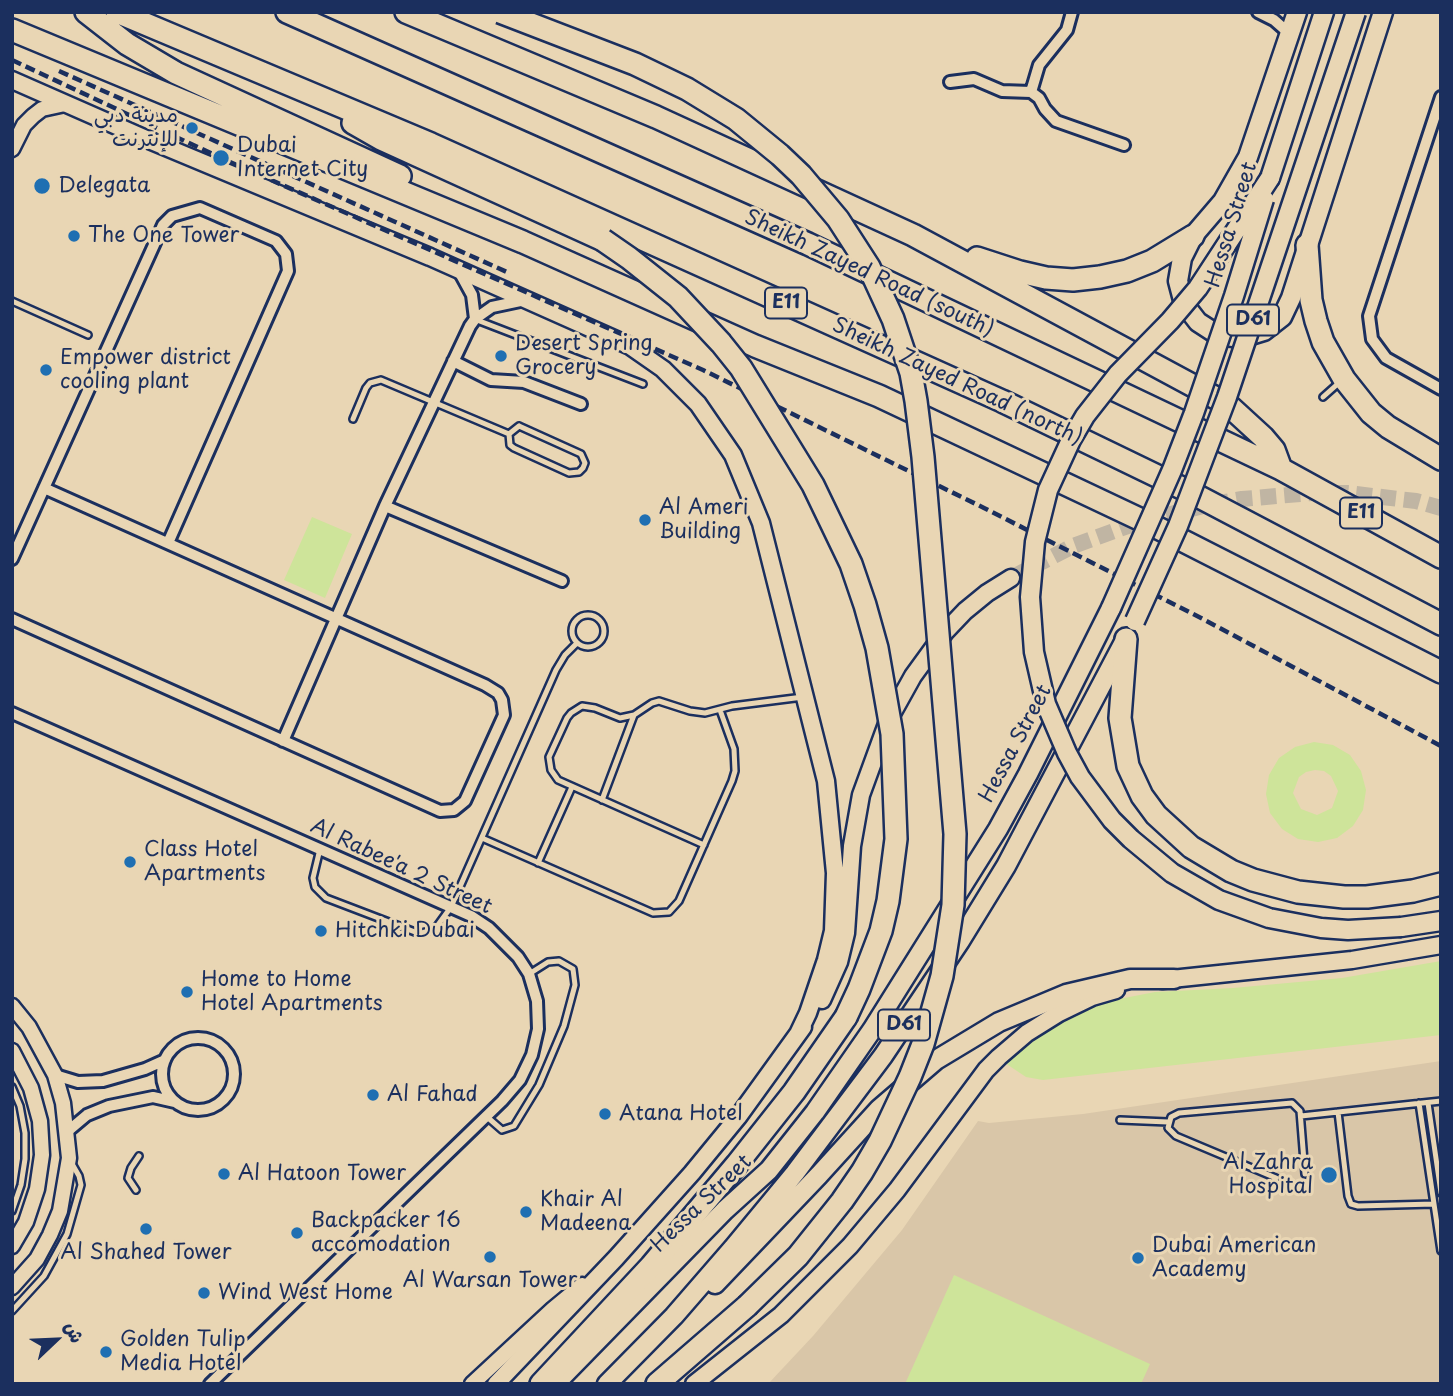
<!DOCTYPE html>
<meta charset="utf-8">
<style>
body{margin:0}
#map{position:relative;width:1453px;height:1396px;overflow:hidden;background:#e9d6b4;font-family:"Playpen Sans","Playpen Sans Arabic",sans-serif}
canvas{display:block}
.frame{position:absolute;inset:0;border:14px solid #1b2f5e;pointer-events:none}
.north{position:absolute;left:21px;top:1305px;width:70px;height:70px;-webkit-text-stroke:5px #e9d6b4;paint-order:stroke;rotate:67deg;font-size:19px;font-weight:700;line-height:28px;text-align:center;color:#1b2f5e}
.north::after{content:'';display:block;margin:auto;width:24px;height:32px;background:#1b2f5e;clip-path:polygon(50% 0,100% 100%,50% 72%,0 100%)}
</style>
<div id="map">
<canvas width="1453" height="1396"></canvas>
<div class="frame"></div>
<div class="north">ش</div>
</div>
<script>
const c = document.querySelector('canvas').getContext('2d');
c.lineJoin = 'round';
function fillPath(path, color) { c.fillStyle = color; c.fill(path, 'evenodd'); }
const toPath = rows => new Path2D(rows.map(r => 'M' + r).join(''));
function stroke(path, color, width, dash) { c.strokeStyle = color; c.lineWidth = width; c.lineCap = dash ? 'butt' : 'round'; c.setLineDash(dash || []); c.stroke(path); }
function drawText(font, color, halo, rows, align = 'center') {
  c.font = font + ' "Playpen Sans","Playpen Sans Arabic",sans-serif'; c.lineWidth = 6; c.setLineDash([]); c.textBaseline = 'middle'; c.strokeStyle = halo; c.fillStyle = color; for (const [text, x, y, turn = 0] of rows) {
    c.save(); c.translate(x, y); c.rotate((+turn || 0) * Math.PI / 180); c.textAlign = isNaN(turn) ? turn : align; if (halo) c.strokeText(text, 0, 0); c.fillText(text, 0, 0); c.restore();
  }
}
fillPath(toPath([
 [1441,1061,1441,1384,768,1384,813,1336,902,1230,978,1121,989,1123,1083,1114]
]), '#d9c6a8');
fillPath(toPath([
 [312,517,352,534,325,598,284,580],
 [1314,742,1333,745,1350,755,1361,771,1366,790,1363,810,1353,826,1337,838,1318,842,1298,839,1282,829,1270,813,1266,794,1269,775,1279,758,1295,747],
 [1315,770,1324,771,1331,776,1338,791,1332,808,1317,815,1301,809,1293,793,1299,777,1306,772],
 [1441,961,1441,1035,1043,1080,1026,1077,1005,1063,1055,1025,1094,1006,1114,1000,1155,992,1233,988,1342,978],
 [954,1275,1150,1364,1141,1384,905,1384]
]), '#cee49a');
stroke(toPath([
 [1011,578,1073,546,1139,522,1207,505,1242,499,1312,493,1347,493,1416,501,1441,508]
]), '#c0b5a3', 16, [16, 8]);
const service = toPath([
 [12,301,88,335],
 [477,320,643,384],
 [1323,397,1341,381],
 [353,419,366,388,370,383,381,380,509,434],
 [519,426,581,454,585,463,583,468,579,472,569,473,514,448,510,445,509,434,519,426],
 '572 631a16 16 0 1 1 32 0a16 16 0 1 1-32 0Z',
 [602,800,634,715],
 [482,838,653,913,669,912,679,901,732,781,735,771,734,749,720,710],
 [704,845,558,780,551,770,549,757,567,718,571,713,582,706,595,708,620,718,634,715,652,703,659,701,690,711,705,713,732,706,803,697],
 [320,849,313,878,315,887,326,898,415,932,422,933,435,929,451,907,556,670,565,655,577,643],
 [538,863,572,787],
 [12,1087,20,1106,25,1133,25,1159,21,1185,12,1211],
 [1419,1103,1441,1251],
 [1428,1103,1441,1193],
 [1338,1112,1348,1196,1351,1204,1358,1206,1434,1204],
 [486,1116,502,1130,514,1126,539,1085,564,1026,575,985,573,969,559,961,548,962,529,974],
 [1301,1116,1441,1101],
 [1120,1120,1168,1122],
 [1276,1178,1176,1136,1168,1128,1171,1117,1179,1113,1292,1103,1300,1111,1305,1174],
 [136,1190,128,1178,131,1168,139,1156],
 [12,1311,44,1276,67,1234,81,1185,79,1176,71,1162]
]);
const minor = toPath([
 [1258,12,1274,20,1290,34],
 [950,82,974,79,1002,91,1031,92,1039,98,1045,109,1056,121,1124,145],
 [1031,92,1039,65,1067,30,1072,12],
 [1441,97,1369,316,1372,339,1386,358,1441,389],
 [460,273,472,295,475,319],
 [453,361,491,380,524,382,581,404],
 [385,506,562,581],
 [12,559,163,225,172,216,200,208,276,241,286,254,288,271,168,543],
 [12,619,440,811,454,810,465,801,504,715,502,700,498,693,485,685,44,488],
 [12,713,471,916,489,928,518,957,529,974,537,1001,538,1029,532,1055,520,1080,502,1101,210,1384],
 [283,741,385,506,470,326,475,319,492,307,525,300],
 '162 1074a36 36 0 1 1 72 0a36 36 0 1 1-72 0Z',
 [55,1075,78,1082,103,1081,145,1069,165,1060],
 [68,1131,87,1115,109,1106,153,1097,175,1102]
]);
const tertiary = toPath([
 [12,149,24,125,33,116,42,109,65,104],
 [12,1006,29,1027,55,1075,63,1103,69,1158,60,1211,50,1235,37,1259,12,1287],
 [12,1051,31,1088,40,1121,42,1155,37,1189,26,1222,12,1246],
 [472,1384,553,1309,582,1285]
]);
const secondary = toPath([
 [12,80,144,138,430,257,630,346,663,369,698,404,733,455,761,523,826,781,835,873,833,931,826,960,808,1013,798,1034],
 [1162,980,1352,960,1441,945],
 [822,1000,839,962,846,933,852,846,861,795,888,721,913,676,945,632,965,611,987,593,1011,578],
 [496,1384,616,1258,692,1173,738,1117,803,1027],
 [694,1384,781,1315,850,1246,897,1190,986,1070,999,1057,1027,1033,1059,1013,1092,997,1116,990]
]);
const primary = toPath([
 [1297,12,1248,157,1223,201,1193,236,1182,258,1178,281,1184,304,1198,322,1218,335,1241,338,1264,331,1282,317,1291,298,1383,12],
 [1270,178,1324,12],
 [1401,927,1441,921],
 [715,1284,819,1175,879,1109,936,1060,999,1022,1066,994,1130,979,1174,979],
 [557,1382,725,1210,769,1170,815,1112,872,1030,998,829,1028,774,1111,608],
 [607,1384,674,1316,733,1248,795,1173,883,1056,960,941,1006,866,1123,644]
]);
const motorway = toPath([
 [86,12,127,44,176,73,400,176],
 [117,12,431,144,1002,401,1190,492,1441,624],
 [287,12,808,244,1281,469,1441,557],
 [406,12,656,117,913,235,1227,404,1263,437,1274,450,1281,469],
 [12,30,523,242,755,346,879,396,1152,525,1441,672],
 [353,123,381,139,603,240],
 [1307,245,1311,300,1316,321,1323,342,1344,379,1371,413,1388,427,1441,459],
 [977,258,1020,272,1046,278,1073,280,1100,277,1127,271,1152,261,1193,236],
 [1126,639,1120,718,1128,766,1142,796,1156,815,1191,847,1231,871,1253,880,1298,892,1344,897,1367,897,1413,891,1441,884],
 [541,1384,651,1266,737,1164,794,1092,846,1017],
 [657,1384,747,1306]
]);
stroke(service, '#1b2f5e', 10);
stroke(minor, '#1b2f5e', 16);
stroke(tertiary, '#1b2f5e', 19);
stroke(secondary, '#1b2f5e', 21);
stroke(primary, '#1b2f5e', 23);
stroke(motorway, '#1b2f5e', 26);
stroke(service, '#e9d6b4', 5);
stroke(minor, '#e9d6b4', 10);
stroke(tertiary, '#e9d6b4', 14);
stroke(secondary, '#e9d6b4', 16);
stroke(primary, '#e9d6b4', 18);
stroke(motorway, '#e9d6b4', 21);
stroke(toPath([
 [12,60,221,158,703,370,984,508,1201,618,1441,746],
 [59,71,509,273]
]), '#1b2f5e', 4.5, [10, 5]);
const primaryBridge = toPath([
 [1270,178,1198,288,1170,321,1118,374,1085,416,1071,440,1048,490,1035,542,1030,597,1034,652,1046,704,1067,753,1080,777,1112,820,1131,839,1172,873,1219,900,1269,918,1321,928,1348,930,1401,927],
 [1111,608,1172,470,1194,413,1234,296,1264,199],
 [1135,621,1178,526,1227,397,1356,12]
]);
const motorwayBridge = toPath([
 [500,12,635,64,687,89,736,119,780,155,801,175,838,219,869,267,893,319,911,373,916,401,923,457,955,834,953,905,942,976,923,1044,910,1077,880,1141,862,1172,842,1201,798,1256,747,1306],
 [603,240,629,258,678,297,721,343,741,368,813,485,851,564,865,605,877,648,892,734,896,839,888,901,881,931,859,989,846,1017]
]);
stroke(primaryBridge, '#1b2f5e', 23, []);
stroke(motorwayBridge, '#1b2f5e', 26, []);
stroke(primaryBridge, '#e9d6b4', 18);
stroke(motorwayBridge, '#e9d6b4', 21);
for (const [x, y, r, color] of [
 [192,128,7,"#1f6fb2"],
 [221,158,9,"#1f6fb2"],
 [42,186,9,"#1f6fb2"],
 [74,236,7,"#1f6fb2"],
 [501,356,7,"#1f6fb2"],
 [46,370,7,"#1f6fb2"],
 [645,520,7,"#1f6fb2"],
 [130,862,7,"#1f6fb2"],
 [321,931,7,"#1f6fb2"],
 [187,992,7,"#1f6fb2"],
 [373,1095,7,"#1f6fb2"],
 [605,1114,7,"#1f6fb2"],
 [224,1174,7,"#1f6fb2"],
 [1329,1175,9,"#1f6fb2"],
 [526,1212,7,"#1f6fb2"],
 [146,1229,7,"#1f6fb2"],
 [297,1233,7,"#1f6fb2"],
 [490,1257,7,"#1f6fb2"],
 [1138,1258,7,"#1f6fb2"],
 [204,1293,7,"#1f6fb2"],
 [106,1352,7,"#1f6fb2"]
]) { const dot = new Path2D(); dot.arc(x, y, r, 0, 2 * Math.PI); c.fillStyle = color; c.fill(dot); stroke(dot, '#e9d6b4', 2.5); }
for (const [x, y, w] of [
 [786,303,42],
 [1253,320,52],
 [1361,513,42],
 [904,1025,52]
]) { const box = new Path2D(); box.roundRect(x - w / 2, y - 15.5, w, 31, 5); c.fillStyle = '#e9d6b4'; c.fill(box); stroke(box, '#1b2f5e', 2); }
drawText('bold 19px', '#1b2f5e', null, [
 ["E11",786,303],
 ["D61",1253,320],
 ["E11",1361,513],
 ["D61",904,1025]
]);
drawText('21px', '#1b2f5e', '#e9d6b4', [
 ["مدينة دبي",178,116,"right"],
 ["للإنترنت",178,140,"right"],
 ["Dubai",237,146],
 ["Internet City",237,170],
 ["Delegata",58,186],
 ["The One Tower",88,236],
 ["Desert Spring",515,344],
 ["Grocery",515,368],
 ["Empower district",60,358],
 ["cooling plant",60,382],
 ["Al Ameri",659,508],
 ["Building",659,532],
 ["Class Hotel",144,850],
 ["Apartments",144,874],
 ["Hitchki Dubai",335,931],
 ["Home to Home",201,980],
 ["Hotel Apartments",201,1004],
 ["Al Fahad",387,1095],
 ["Atana Hotel",619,1114],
 ["Al Zahra",1313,1163,"right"],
 ["Hospital",1313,1187,"right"],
 ["Al Hatoon Tower",238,1174],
 ["Khair Al",540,1200],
 ["Madeena",540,1224],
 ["Backpacker 16",311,1221],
 ["accomodation",311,1245],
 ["Dubai American",1152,1246],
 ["Academy",1152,1270],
 ["Al Shahed Tower",146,1253,"center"],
 ["Al Warsan Tower",490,1281,"center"],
 ["Wind West Home",218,1293],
 ["Golden Tulip",120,1340],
 ["Media Hotel",120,1364]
], 'left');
drawText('21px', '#1b2f5e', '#e9d6b4', [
 ["Hessa Street",1232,225,-73],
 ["Sheikh Zayed Road (south)",869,274,25],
 ["Sheikh Zayed Road (north)",957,382,25],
 ["Hessa Street",1016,744,-62],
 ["Al Rabee'a 2 Street",401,867,25],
 ["Hessa Street",702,1204,-44]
]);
</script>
